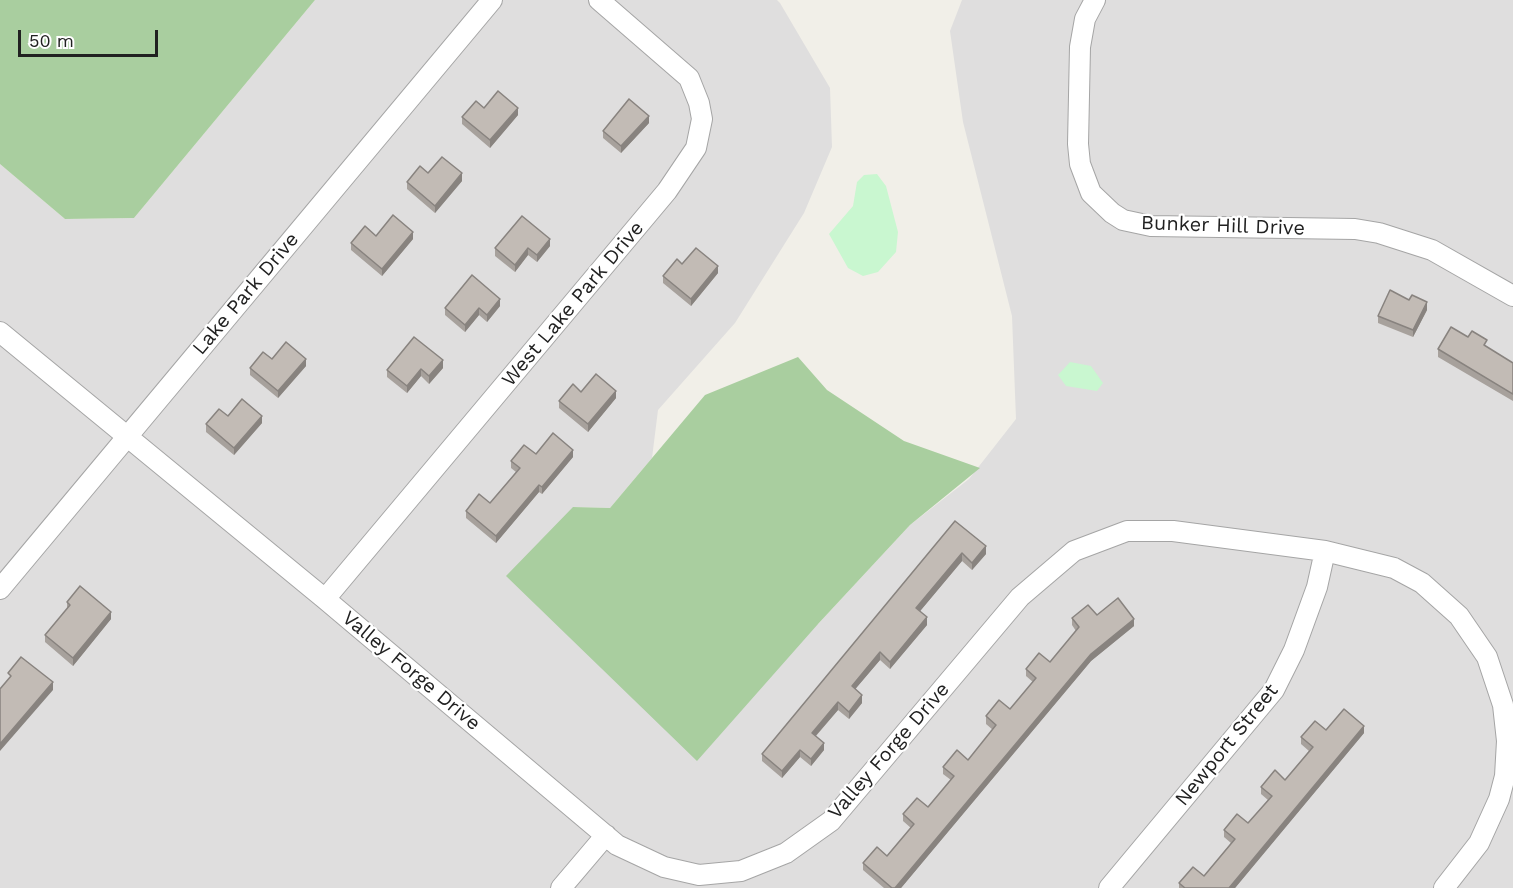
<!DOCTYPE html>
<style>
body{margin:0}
#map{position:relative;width:1513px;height:888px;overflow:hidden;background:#f1efe8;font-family:"Work Sans",sans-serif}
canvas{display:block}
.scale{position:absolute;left:18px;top:30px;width:140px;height:27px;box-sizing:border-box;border:3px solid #212121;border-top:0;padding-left:8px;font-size:18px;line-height:21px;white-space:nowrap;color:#212121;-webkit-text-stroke:4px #fff;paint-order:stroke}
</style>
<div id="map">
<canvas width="1513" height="888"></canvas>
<div class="scale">50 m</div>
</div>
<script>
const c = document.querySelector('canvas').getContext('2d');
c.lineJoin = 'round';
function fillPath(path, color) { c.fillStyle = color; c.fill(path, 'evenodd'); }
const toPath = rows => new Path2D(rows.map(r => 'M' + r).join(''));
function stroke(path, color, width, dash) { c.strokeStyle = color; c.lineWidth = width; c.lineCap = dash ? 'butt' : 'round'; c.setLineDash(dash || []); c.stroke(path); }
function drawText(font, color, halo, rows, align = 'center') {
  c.font = font + ' "Work Sans",sans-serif'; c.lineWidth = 4.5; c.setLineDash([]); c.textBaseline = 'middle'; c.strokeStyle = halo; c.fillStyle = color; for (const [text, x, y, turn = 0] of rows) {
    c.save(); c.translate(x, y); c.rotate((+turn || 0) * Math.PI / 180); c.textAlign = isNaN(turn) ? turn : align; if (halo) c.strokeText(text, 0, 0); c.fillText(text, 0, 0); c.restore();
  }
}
fillPath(toPath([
 [315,0,777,0,780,3,830,88,832,147,804,213,735,323,658,410,652,458,610,508,573,507,818,624,910,525,969,479,1016,419,1012,316,963,122,950,31,962,0,1513,0,1513,888,0,888,0,164,65,219,134,218]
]), '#dfdede');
fillPath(toPath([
 [0,0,315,0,134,218,65,219,0,164],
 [798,357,827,390,904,441,980,468,910,525,818,624,697,761,506,576,573,507,610,508,705,395]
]), '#a9ce9f');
fillPath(toPath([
 [877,174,886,186,898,232,896,252,878,272,863,276,848,268,829,234,853,206,857,182,864,175],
 [1070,362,1091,366,1103,383,1097,391,1066,386,1058,375]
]), '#c9f7d0');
const street = toPath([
 [1095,0,1085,19,1080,47,1078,144,1080,164,1091,193,1112,213,1123,220,1151,226,1355,229,1379,233,1432,250,1513,296],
 [0,332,325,599,617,845,664,867,699,875,741,871,786,853,831,821,1020,597,1074,551,1127,531,1173,531,1325,551,1394,568,1422,583,1459,616,1487,657,1503,705,1507,741,1505,776,1499,799,1479,843,1444,888],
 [0,589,492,0],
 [325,599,667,191,696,148,702,119,699,103,689,78,599,0],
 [561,888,606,835],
 [1109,888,1274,690,1294,650,1317,587,1325,551]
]);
stroke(street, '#a5a5a5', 22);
stroke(street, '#fff', 20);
fillPath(toPath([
 [518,115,490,148,462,124,462,117],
 [649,123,621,153,603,138,603,131],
 [428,173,462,181,435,213,407,189,407,182],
 [376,236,413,239,382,276,351,250,351,243],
 [550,246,537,262,528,255,515,272,495,256,495,248],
 [682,264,718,273,691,306,663,283,663,276],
 [1409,300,1427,310,1413,337,1378,323,1378,316],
 [500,306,487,322,479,315,465,332,445,315,445,308],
 [1487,347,1513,363,1513,401,1438,357,1438,349],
 [272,359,306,366,278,398,250,375,250,368],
 [443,368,429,384,421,376,407,393,387,377,387,370],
 [581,392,616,398,588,432,559,408,559,401],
 [228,416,262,423,234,455,206,432,206,424],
 [536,454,573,457,542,494,539,492,496,543,466,518,466,511,490,503,516,472,511,468,511,461],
 [955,521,986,554,972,570,962,561,920,611,927,625,890,669,880,660,855,689,862,703,849,719,838,710,816,736,824,750,811,766,800,757,782,778,762,761,762,754],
 [67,602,111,619,73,666,45,642,45,635,67,609],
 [1097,615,1134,626,1091,661,901,888,884,888,863,870,863,863,887,856,911,828,903,821,903,814,928,807,951,780,943,774,943,767,968,760,993,730,986,724,986,716,1010,709,1033,682,1026,676,1026,669,1050,662,1076,631,1072,625,1072,618],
 [1326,730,1364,733,1235,888,1179,888,1179,883,1204,876,1231,843,1224,837,1224,830,1248,823,1268,800,1261,794,1261,787,1285,780,1309,751,1301,744,1301,737]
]), '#a7a19c');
fillPath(toPath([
 [518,108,518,115,490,148,490,140],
 [649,116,649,123,621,153,621,146],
 [462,173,462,181,435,213,435,206],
 [413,232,413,239,382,276,382,269],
 [550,239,550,246,537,262,537,255],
 [528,248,528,255,515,272,515,265],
 [718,266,718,273,691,306,691,299],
 [500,299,500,306,487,322,487,315],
 [1427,302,1427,310,1413,337,1413,330],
 [479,308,479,315,465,332,465,325],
 [306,359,306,366,278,398,278,391],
 [443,360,443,368,429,384,429,376],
 [421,369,421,376,407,393,407,386],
 [616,391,616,398,588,432,588,424],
 [262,416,262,423,234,455,234,448],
 [573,450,573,457,542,494,542,487],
 [539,485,539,492,496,543,496,536],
 [986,546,986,554,972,570,972,563],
 [962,553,962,561,916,616,916,608],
 [111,612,111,619,73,666,73,658],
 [927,617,927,625,890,669,890,662],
 [1134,619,1134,626,1091,661,901,888,895,888,1091,654],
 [880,652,880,660,852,693,852,686],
 [53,682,53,690,0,751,0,744],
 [862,695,862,703,849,719,849,712],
 [838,702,838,710,812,740,812,733],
 [1364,726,1364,733,1235,888,1229,888],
 [824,743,824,750,811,766,811,759],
 [800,750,800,757,782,778,782,771]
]), '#88837f');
const building = toPath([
 [498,91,518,108,490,140,462,117,476,101,484,108,498,91],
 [629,99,649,116,621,146,603,131,629,99],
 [442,157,462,173,435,206,407,182,420,166,428,173,442,157],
 [393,215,413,232,382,269,351,243,365,226,376,236,393,215],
 [522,216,550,239,537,255,528,248,515,265,495,248,522,216],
 [696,248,718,266,691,299,663,276,677,259,682,264,696,248],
 [472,275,500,299,487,315,479,308,465,325,445,308,472,275],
 [1390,290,1409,300,1412,295,1427,302,1413,330,1378,316,1390,290],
 [1451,327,1468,337,1472,331,1487,340,1484,345,1513,363,1513,394,1438,349,1451,327],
 [414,337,443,360,429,376,421,369,407,386,387,370,414,337],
 [286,342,306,359,278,391,250,368,263,352,272,359,286,342],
 [596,374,616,391,588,424,559,401,573,384,581,392,596,374],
 [242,399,262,416,234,448,206,424,219,409,228,416,242,399],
 [553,433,573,450,542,487,539,485,496,536,466,511,479,494,490,503,520,468,511,461,524,445,536,454,553,433],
 [955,521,986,546,972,563,962,553,916,608,927,617,904,645,890,662,880,652,852,686,862,695,849,712,838,702,812,733,824,743,811,759,800,750,782,771,762,754,955,521],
 [80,586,111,612,73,658,45,635,70,605,67,602,80,586],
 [1118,598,1134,619,1091,654,895,888,892,888,863,863,877,847,887,856,914,824,903,814,917,798,928,807,954,776,943,767,957,750,968,760,996,725,986,716,999,700,1010,709,1036,678,1026,669,1039,653,1050,662,1079,627,1072,618,1088,605,1097,615,1118,598],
 [21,657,53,682,0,744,0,689,11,676,8,673,21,657],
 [1344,709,1364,726,1229,888,1185,888,1179,883,1193,867,1204,876,1235,839,1224,830,1237,814,1248,823,1272,796,1261,787,1275,770,1285,780,1313,747,1301,737,1315,721,1326,730,1344,709]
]);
fillPath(building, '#c2bbb5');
stroke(building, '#88837f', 1.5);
drawText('20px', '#212121', '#fff', [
 ["Bunker Hill Drive",1223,226,2],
 ["Lake Park Drive",246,294,-50],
 ["West Lake Park Drive",573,304,-50],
 ["Valley Forge Drive",411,671,40],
 ["Newport Street",1227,745,-51],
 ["Valley Forge Drive",889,751,-49]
]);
</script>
